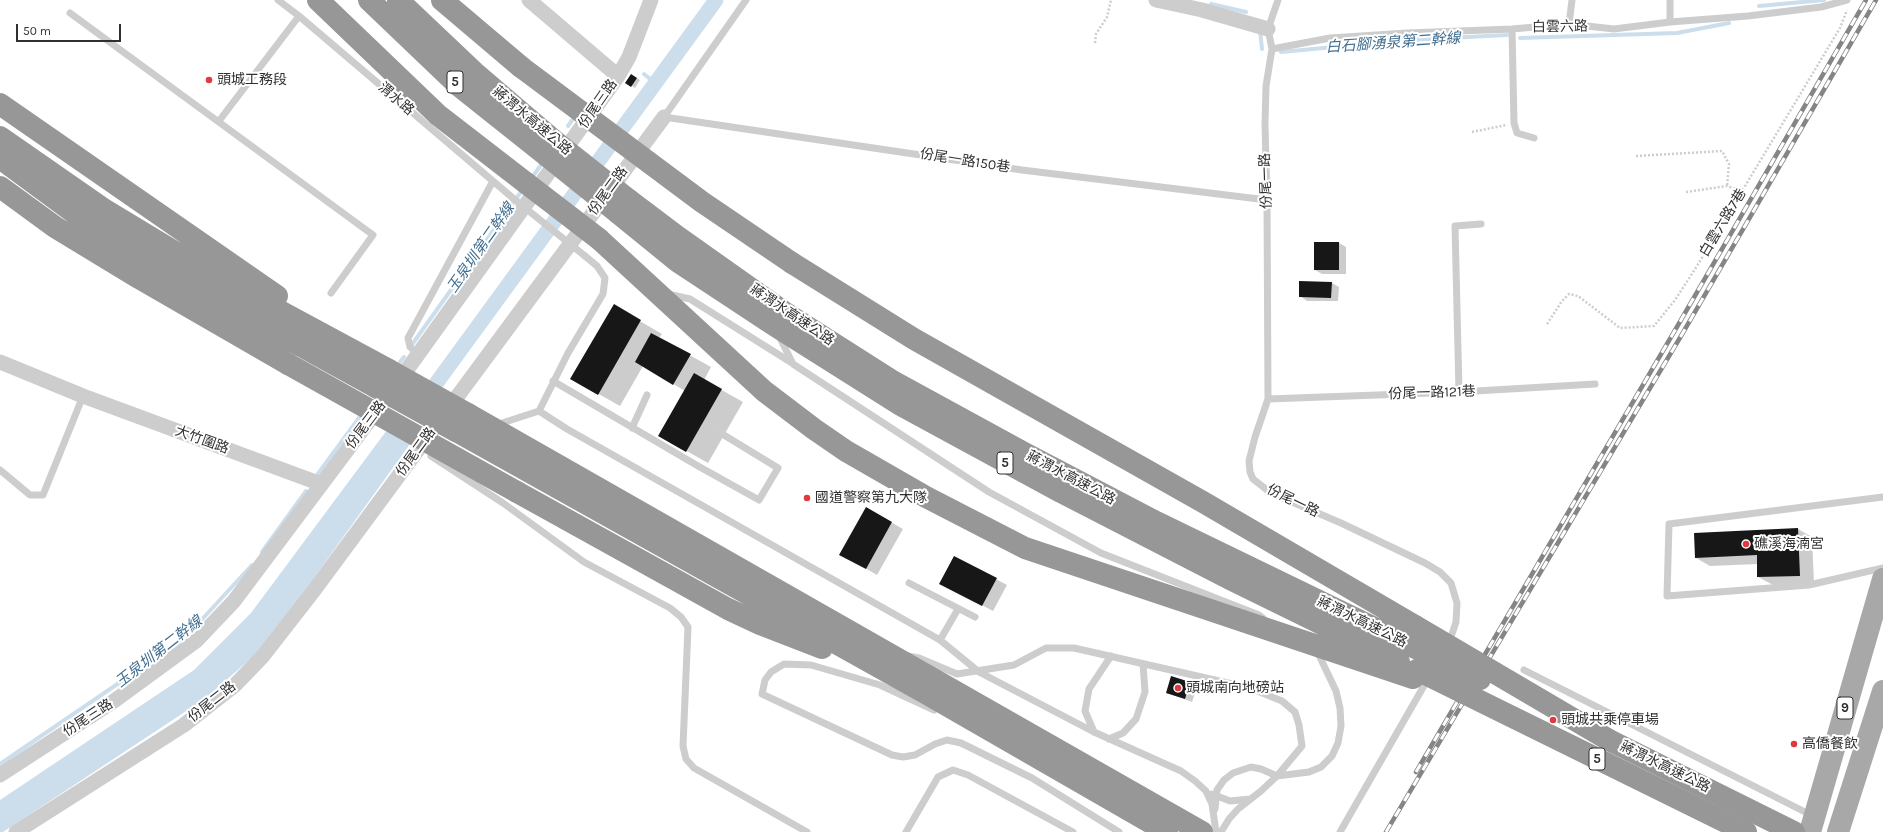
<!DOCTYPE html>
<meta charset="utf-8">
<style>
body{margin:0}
#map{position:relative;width:1883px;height:832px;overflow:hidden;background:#fff;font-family:Karla,sans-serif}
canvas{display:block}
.scale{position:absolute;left:16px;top:24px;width:105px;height:18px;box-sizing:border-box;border:2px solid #303030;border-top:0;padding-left:5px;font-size:12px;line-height:14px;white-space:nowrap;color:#303030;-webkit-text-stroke:3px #fff;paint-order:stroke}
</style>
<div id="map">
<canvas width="1883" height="832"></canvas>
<div class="scale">50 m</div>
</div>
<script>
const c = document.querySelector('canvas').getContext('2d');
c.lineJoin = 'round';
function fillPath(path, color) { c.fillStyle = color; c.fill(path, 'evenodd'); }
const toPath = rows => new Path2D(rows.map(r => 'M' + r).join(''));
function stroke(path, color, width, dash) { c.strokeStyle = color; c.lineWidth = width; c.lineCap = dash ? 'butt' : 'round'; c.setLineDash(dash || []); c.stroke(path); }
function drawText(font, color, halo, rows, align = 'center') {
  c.font = font + ' Karla,"Noto Sans TC",sans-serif'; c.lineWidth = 4; c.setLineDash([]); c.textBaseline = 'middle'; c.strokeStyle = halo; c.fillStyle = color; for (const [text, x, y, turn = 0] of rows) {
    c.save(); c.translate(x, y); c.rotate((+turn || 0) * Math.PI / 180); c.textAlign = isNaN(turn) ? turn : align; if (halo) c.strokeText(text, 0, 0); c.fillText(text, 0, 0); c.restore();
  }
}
fillPath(toPath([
 [387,430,410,444,298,600,258,652,206,698,3,832,0,832,0,800,194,670,251,613]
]), '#ccdeeb');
fillPath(toPath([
 [635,77,640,80,635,88,626,82],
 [1315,243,1339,243,1346,247,1346,274,1322,274,1315,270],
 [1332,283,1339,287,1338,301,1307,301,1300,296],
 [614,306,662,334,659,338,711,367,704,380,743,402,708,463,660,436,685,391,643,366,620,406,572,379],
 [866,508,903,529,877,575,841,554],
 [1798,529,1812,537,1814,583,1773,585,1758,577,1758,564,1710,566,1696,558],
 [955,557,1007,585,993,611,951,589],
 [1190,683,1197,687,1192,702,1167,693]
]), '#0003');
stroke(toPath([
 [1211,4,1246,12],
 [1759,6,1824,0],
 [1260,30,1262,49],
 [1520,38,1677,33,1729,23],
 [1281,52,1410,40,1507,35],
 [644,74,655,83],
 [568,126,576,115],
 [531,179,543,162],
 [411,346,523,189],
 [397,366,404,357],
 [317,475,362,414],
 [262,552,306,491],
 [0,764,166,651,195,627,252,565]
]), '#ccdeeb', 4);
stroke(toPath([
 [424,400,716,0]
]), '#ccdeeb', 15);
fillPath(toPath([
 [631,74,637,78,631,87,625,83],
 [1314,242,1339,242,1339,270,1314,270],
 [1299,281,1332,282,1331,298,1299,297],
 [614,304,641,320,598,395,570,379],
 [651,333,691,354,673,385,635,362],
 [694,373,722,389,686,452,658,436],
 [866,507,892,522,866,569,839,555],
 [1798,528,1800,576,1757,577,1757,555,1695,558,1694,533],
 [954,556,997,578,982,606,939,584],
 [1171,676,1190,682,1185,699,1166,693]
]), '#171717');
stroke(toPath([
 [1095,43,1096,34,1107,17,1111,0],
 [1472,132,1506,125],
 [1636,156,1722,151,1729,164,1727,186],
 [1686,192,1727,186,1742,191],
 [1547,324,1562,301,1569,294,1578,296,1620,328,1654,326,1675,300,1697,266,1840,28,1847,10]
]), '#cdcdcd', 2.5, [2, 2]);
stroke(toPath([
 [278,0,299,16,514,199],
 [746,0,664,117,1022,170,1267,200],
 [1278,0,1268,29,1272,49,1266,86,1265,124,1267,200,1268,399,1255,437,1249,461,1250,472,1253,479,1271,493,1341,523,1425,563,1440,572,1451,583,1457,603,1456,622,1449,643],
 [1670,0,1670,22],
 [70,13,373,235,331,293],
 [1569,24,1572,0],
 [1512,29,1514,123,1517,133,1534,138],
 [1272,49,1330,38,1407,33,1512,29,1569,24,1614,29,1670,22,1748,16,1821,7,1847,0],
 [219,121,299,16],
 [668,294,690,299,792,363],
 [779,336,793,364,989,492,1101,553,1259,615,1263,618],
 [419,355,410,347,408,338,493,181],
 [553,381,698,466,759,500,778,468,714,429],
 [1459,392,1455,226,1481,224],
 [1268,399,1459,392,1595,384],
 [539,411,568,353,603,294,605,278,597,266,585,256],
 [496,425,539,411,567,429,940,640,979,672,1094,732,1181,771,1195,781,1206,791,1212,804,1216,832],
 [632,428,647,395],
 [431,456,503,503,584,562,670,608,681,617,688,627,683,746,686,759,694,768,807,832],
 [0,470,30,495,43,495,83,396],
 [1883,497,1669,524,1667,596,1809,585,1883,568],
 [909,583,975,617],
 [940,640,958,609],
 [908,656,919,658,957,674,1014,665,1046,648,1074,648,1250,688,1282,701,1295,712,1299,725,1302,746,1277,776,1261,791,1238,809,1229,819,1221,832],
 [1524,670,1813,816],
 [934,710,880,685,811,665,784,664,771,672,765,680,762,694,892,755,903,757,915,755,935,744,947,740,961,743,1032,778,1119,832],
 [1094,732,1085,711,1089,689,1111,656],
 [1109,739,1123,733,1136,719,1145,692,1143,664],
 [1212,794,1230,801,1250,799],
 [1215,809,1217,790,1224,780,1233,773,1251,767,1261,769,1277,776,1309,772,1321,767,1332,756,1338,743,1341,726,1340,708,1336,691,1317,651],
 [906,832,938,777,953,770,968,775,1073,832],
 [1340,832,1429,677]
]), '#cdcdcd', 7);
stroke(toPath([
 [529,0,618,76],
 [1156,0,1202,10,1268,29],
 [0,362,83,396,321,484],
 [396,385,618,76,629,57,651,0],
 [0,775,114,701,196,641,234,601,381,405],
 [16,832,184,725,235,685,263,656,312,593,664,117]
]), '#cdcdcd', 15);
stroke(toPath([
 [1810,832,1883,579],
 [1838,832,1883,691]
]), '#a8a8a8', 22);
stroke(toPath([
 [318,0,438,115,526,183],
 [369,0,459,86,547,156],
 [398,0,474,72,557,143],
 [442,0,521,67],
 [0,104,277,296],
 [0,137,105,210,211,274,389,370],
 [0,158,107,237,145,260,376,387],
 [0,187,55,227,139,278,288,364],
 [629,200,678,237,784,312,894,382,1024,453,1156,522,1426,653],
 [618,213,677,261,774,325,899,404,1061,492,1230,579,1399,662],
 [599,239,764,391,814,429,846,451,926,497,1025,548,1413,678],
 [792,263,914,339,1203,502,1415,626],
 [468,414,1202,832],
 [456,431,927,694,1167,832],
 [517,492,728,609,760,624,822,648],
 [1609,740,1794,832]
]), '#979797', 22);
const rail = toPath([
 [1416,772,1674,332,1866,0],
 [1386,832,1681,336,1876,0]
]);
stroke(rail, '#858585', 4.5);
stroke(rail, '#fff', 3, [9]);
stroke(toPath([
 [514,199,585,256]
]), '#cdcdcd', 7);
stroke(toPath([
 [521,67,702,202,792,263],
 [557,143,629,200],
 [547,156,618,213],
 [526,183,599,239],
 [288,364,517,492],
 [389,370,468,414],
 [376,387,456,431],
 [1415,626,1609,740],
 [1426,653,1480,679],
 [1417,670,1746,832]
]), '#979797', 22);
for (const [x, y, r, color] of [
 [209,80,4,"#df3a40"],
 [807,498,4,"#df3a40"],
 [1746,544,4,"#df3a40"],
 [1178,688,4,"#df3a40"],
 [1553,720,4,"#df3a40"],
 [1794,744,4,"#df3a40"]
]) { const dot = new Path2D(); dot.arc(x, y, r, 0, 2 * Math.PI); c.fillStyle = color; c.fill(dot); stroke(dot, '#fff', 1.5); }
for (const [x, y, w] of [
 [455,82,16],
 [1005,463,16],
 [1845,708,16],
 [1597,759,16]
]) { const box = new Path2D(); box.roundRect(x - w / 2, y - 11, w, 22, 3); c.fillStyle = '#fff'; c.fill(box); stroke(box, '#303030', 1); }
drawText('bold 13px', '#303030', null, [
 ["5",455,82],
 ["5",1005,463],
 ["9",1845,708],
 ["5",1597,759]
]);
drawText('14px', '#303030', '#fff', [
 ["白雲六路",1560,27,-1],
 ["渭水路",396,99,41],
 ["份尾三路",598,104,-55],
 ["蔣渭水高速公路",532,121,40],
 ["份尾一路150巷",965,161,9],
 ["份尾一路",1266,181,-92],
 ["份尾二路",608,191,-54],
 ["白雲六路7巷",1723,223,-59],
 ["蔣渭水高速公路",792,315,34],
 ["份尾一路121巷",1432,393,-2],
 ["份尾三路",366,425,-53],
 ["大竹圍路",202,440,20],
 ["份尾二路",416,452,-54],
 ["蔣渭水高速公路",1071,478,28],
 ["份尾一路",1293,501,26],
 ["蔣渭水高速公路",1362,622,26],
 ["份尾二路",212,702,-38],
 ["份尾三路",88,718,-33],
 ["蔣渭水高速公路",1665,767,26]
]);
drawText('14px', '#303030', '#fff', [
 ["頭城工務段",217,80],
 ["國道警察第九大隊",815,498],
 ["礁溪海湳宮",1754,544],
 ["頭城南向地磅站",1186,688],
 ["頭城共乘停車場",1561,720],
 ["高僑餐飲",1802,744]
], 'left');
drawText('italic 15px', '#406e90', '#fff', [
 ["白石腳湧泉第二幹線",1393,43,-4],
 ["玉泉圳第二幹線",481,248,-55],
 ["玉泉圳第二幹線",159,652,-38]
]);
</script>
